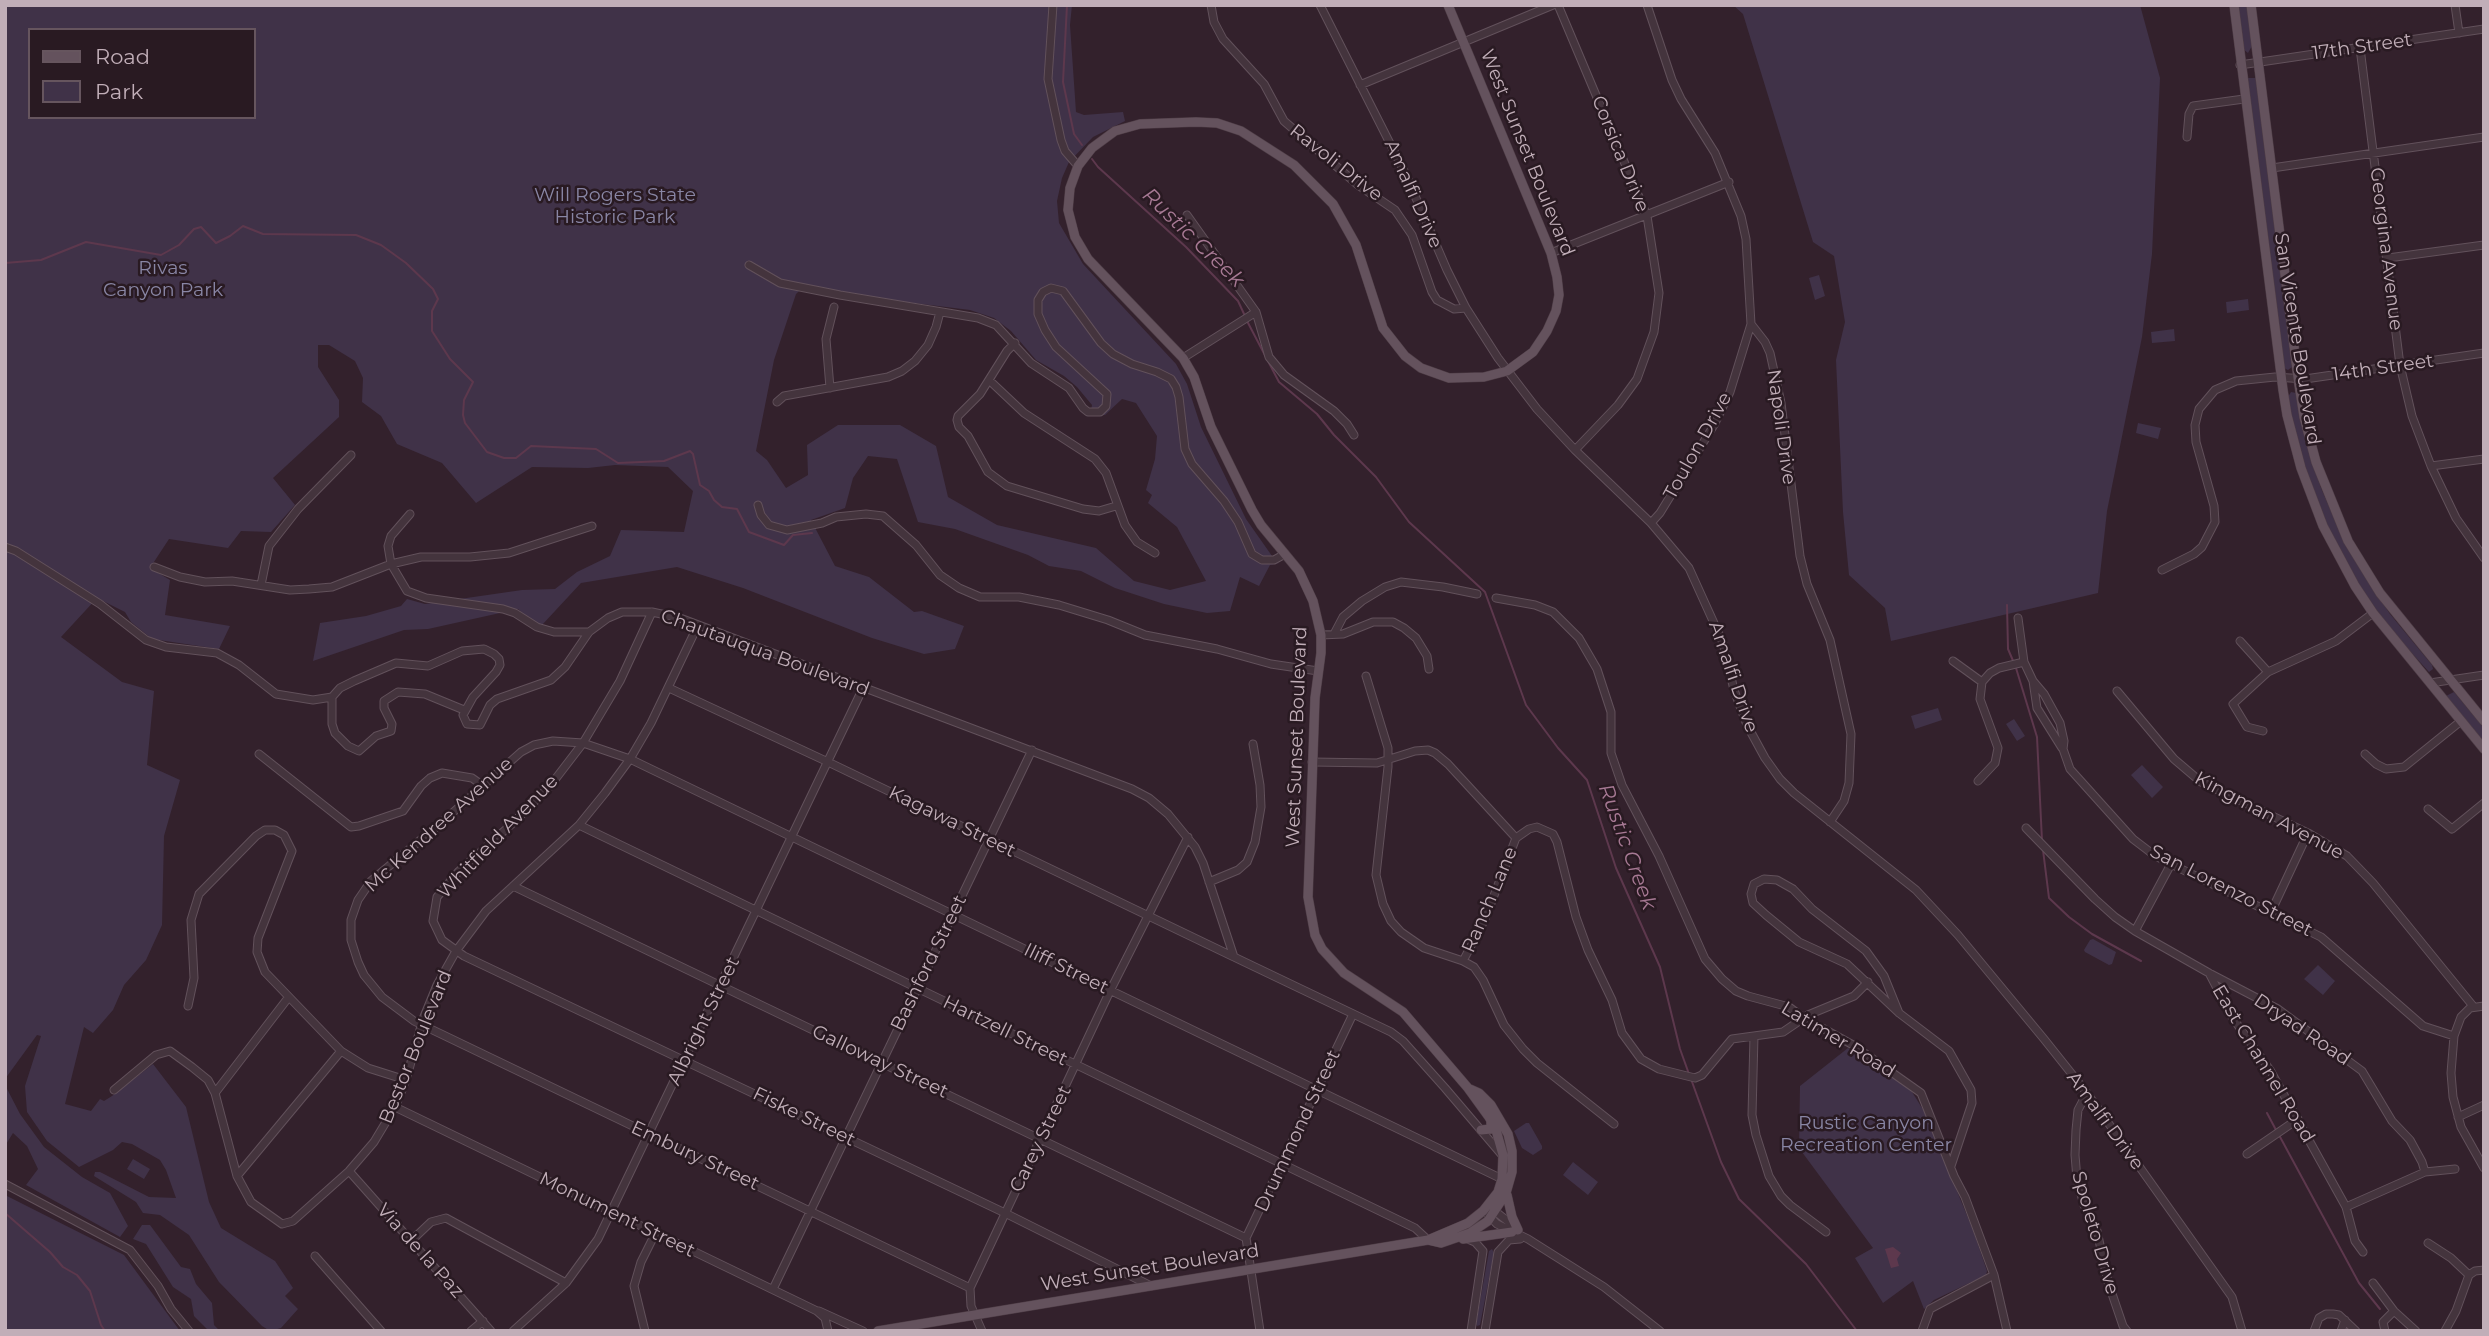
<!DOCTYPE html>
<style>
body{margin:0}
#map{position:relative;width:2489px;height:1336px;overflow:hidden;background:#33212c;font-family:Montserrat,sans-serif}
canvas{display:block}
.frame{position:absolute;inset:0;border:7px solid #c1aeb8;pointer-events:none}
.legend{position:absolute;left:28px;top:28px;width:228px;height:91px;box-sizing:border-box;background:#291a22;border:2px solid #66555e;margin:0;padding:9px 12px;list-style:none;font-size:21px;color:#c1aeb8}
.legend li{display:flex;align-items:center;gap:14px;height:35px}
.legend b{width:35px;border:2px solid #66555e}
</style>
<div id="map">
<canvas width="2489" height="1336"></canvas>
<div class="frame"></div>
<ul class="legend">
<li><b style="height:9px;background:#64525d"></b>Road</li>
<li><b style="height:19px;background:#403248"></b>Park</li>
</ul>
</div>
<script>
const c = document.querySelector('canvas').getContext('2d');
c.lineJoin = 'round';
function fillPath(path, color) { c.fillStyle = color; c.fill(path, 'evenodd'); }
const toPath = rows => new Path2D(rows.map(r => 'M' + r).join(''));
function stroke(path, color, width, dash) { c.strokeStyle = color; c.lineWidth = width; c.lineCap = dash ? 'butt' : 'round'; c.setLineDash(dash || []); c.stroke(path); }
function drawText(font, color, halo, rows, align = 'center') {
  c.font = font + ' Montserrat,sans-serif'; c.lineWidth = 5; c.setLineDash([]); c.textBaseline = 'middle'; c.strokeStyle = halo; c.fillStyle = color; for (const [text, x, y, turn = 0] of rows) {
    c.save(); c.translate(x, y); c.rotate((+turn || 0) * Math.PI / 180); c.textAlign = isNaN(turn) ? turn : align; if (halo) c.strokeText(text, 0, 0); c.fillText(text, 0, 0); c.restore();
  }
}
fillPath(toPath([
 [5,5,1072,5,1070,25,1076,112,1084,115,1123,112,1125,121,1093,137,1069,162,1062,178,1057,201,1059,223,1083,264,1176,364,1187,384,1201,427,1246,519,1272,556,1271,564,1280,563,1270,565,1259,586,1240,577,1230,611,1207,613,1164,604,1115,588,1081,571,1049,566,1028,555,955,529,918,522,897,459,868,456,853,478,845,508,811,520,835,566,869,577,914,612,922,611,964,626,955,649,924,654,872,638,743,588,677,567,581,583,542,625,531,621,518,609,428,629,404,630,313,661,320,623,366,616,401,606,407,599,425,604,522,590,555,589,577,572,610,556,621,530,684,532,693,491,668,467,615,465,588,468,532,467,476,503,442,463,397,444,381,416,362,402,363,378,355,361,329,345,318,345,318,367,339,400,339,417,273,478,295,505,271,532,241,531,228,548,169,539,150,568,170,580,165,615,230,626,219,649,152,639,131,622,125,612,97,598,61,637,122,682,154,691,147,765,180,780,164,836,162,925,146,960,124,985,113,1010,93,1033,84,1027,65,1104,91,1111,100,1099,104,1101,112,1096,153,1064,186,1107,209,1202,221,1228,275,1261,293,1288,285,1296,298,1309,281,1328,270,1331,262,1326,219,1282,189,1235,160,1215,143,1213,136,1202,94,1176,95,1172,100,1172,149,1197,176,1198,166,1170,160,1160,132,1144,122,1142,113,1150,79,1167,47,1141,27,1112,25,1086,41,1036,37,1035,5,1079],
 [30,30,254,30,254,117,30,117],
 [801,289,970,310,994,318,1011,331,1036,360,1064,376,1077,387,1092,405,1090,416,1105,415,1122,399,1136,403,1157,436,1155,459,1146,490,1152,495,1148,503,1177,527,1206,581,1170,590,1134,581,1096,548,997,525,948,497,936,446,900,425,838,425,807,445,808,475,786,488,767,460,756,451,774,360,796,294],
 [1733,5,2140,5,2160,78,2152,254,2142,337,2107,511,2098,593,1891,641,1885,608,1849,575,1843,512,1836,360,1845,322,1834,256,1813,242,1743,14],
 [2237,5,2247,5,2252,46,2248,53,2243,49],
 [2246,78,2256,78,2292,367,2288,370,2284,368],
 [1819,275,1825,296,1815,300,1809,278],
 [2248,299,2249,310,2227,313,2226,302],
 [2174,329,2175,341,2152,343,2151,332],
 [2291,392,2296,393,2307,443,2321,488,2336,522,2371,586,2390,614,2432,665,2433,669,2429,672,2389,628,2355,579,2332,537,2309,481,2294,431,2288,397],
 [2138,423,2161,428,2158,439,2136,433],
 [2454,692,2484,728,2484,744,2446,696],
 [1938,708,1942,720,1915,729,1911,716],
 [2014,719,2025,736,2017,741,2006,724],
 [2142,765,2163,787,2152,798,2131,775],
 [2093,939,2116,952,2112,964,2109,965,2085,952,2084,950,2090,940],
 [2318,965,2335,981,2323,995,2304,979],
 [1848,1048,1884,1069,1912,1092,1924,1111,1973,1230,1987,1271,1986,1275,1934,1300,1924,1309,1913,1281,1883,1303,1855,1258,1873,1248,1799,1148,1800,1086],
 [5,1085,20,1114,44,1147,82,1177,110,1193,128,1226,120,1237,26,1185,38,1169,27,1146,13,1133,5,1146],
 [1526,1123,1529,1123,1542,1146,1542,1149,1533,1155,1522,1148,1514,1131],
 [133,1159,150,1169,144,1179,127,1169],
 [1573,1162,1598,1182,1588,1195,1563,1175],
 [5,1195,124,1255,180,1331,5,1331],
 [142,1225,150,1225,181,1267,190,1269,196,1284,212,1303,214,1325,220,1331,209,1331,194,1316,191,1299,173,1287,146,1244,133,1239],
 [1492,1249,1494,1253,1480,1325,1477,1326,1476,1324,1489,1251]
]), '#403248');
fillPath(toPath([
 [1893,1247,1901,1253,1897,1259,1899,1266,1891,1268,1885,1249]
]), '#5d384d');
stroke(toPath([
 [1067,5,1063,82,1074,134,1082,145],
 [1092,159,1098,167,1186,247,1238,301,1245,316],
 [5,263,41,260,86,242,161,255,179,245,194,229,201,227,216,243,230,236,243,226,263,234,356,235,381,245,406,263,433,289,438,299,432,311,432,331,450,359,473,382,464,400,463,415,465,423,487,452,504,458,516,458,531,446,596,449,618,463,664,461,690,451,693,454,700,485,709,491,714,500,722,507,737,509,749,532,784,545,793,535,812,533],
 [1247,321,1279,382,1317,414,1334,435,1376,477,1409,522,1485,592,1526,705,1558,748,1587,780,1616,868,1660,967,1680,1049,1689,1074],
 [2007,605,2008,649,2014,663],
 [2016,668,2037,737,2042,841],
 [2043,850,2049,898,2069,917,2092,934,2141,961],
 [1691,1079,1721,1162,1739,1199,1806,1264,1857,1331],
 [2267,1113,2276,1130],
 [2279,1135,2359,1283,2380,1309],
 [5,1213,50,1252,63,1267,77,1275,90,1291,101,1325,105,1331]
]), '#5d384d', 2);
const minor = toPath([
 [1053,5,1048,79,1061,140,1065,151,1078,166],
 [1211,5,1214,22,1223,39,1264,84,1284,121,1358,185,1395,210,1412,235,1432,292,1437,300,1454,309,1466,308],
 [1320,5,1406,175,1447,270,1466,308,1498,358,1537,409,1575,450,1651,523,1689,568,1723,643,1734,690,1747,725,1765,758,1780,779,1794,793,1916,890,1958,935,2044,1039,2087,1093,2232,1297,2242,1331],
 [1558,5,1647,216,1659,293,1654,332,1637,379,1618,405,1575,450],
 [1647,5,1672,80,1681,99,1715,153,1741,216,1746,239,1751,324,1765,342,1770,353,1781,403,1800,556,1807,584,1830,640,1851,734,1849,783,1844,801,1830,822],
 [2455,5,2459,33],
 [2360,48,2400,365,2412,416,2431,466,2456,518,2484,558],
 [2240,65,2484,29],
 [1360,85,1553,5],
 [2187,137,2189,114,2193,106,2244,99],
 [2272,168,2484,137],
 [1551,253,1729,182],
 [2388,258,2484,245],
 [749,265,780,283,840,295,978,318,996,325,1031,363,1069,388,1083,408,1088,412,1100,412,1106,406,1107,394,1056,347,1045,330,1038,314,1038,300,1043,292,1051,288,1063,291,1101,343,1113,354,1132,364,1157,372,1171,379,1176,387,1179,397,1185,449,1192,464,1224,501,1238,522,1252,554,1262,560,1274,560,1285,554],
 [1256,312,1269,357,1284,375,1334,411,1347,424,1354,435],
 [1015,343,1007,351,980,394,958,416,957,420,959,427,968,436,988,472,1007,486,1083,509,1099,511,1116,506],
 [1183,358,1256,312,1187,215],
 [989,380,1024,413,1095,459,1106,473,1125,525,1137,542,1155,553],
 [830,388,826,339,834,307],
 [777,402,784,396,888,377,902,371,915,361,928,345,936,327,940,312],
 [2431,466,2484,459],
 [758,505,761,515,769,525,787,530,822,523,836,517,866,514,883,516,916,545,940,575,959,588,980,597,1019,597,1059,605,1108,620,1145,635,1217,649,1271,664,1318,671],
 [410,514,391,536,388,546,391,564,407,591,426,598,503,609,515,613,537,627,554,632,589,632],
 [1651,523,1660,513,1714,425,1730,392,1751,324],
 [5,547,16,551,100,604,146,640,166,647,217,653,239,665,276,694,313,700,332,697,340,688,354,681,396,663,428,666,462,651,484,649,494,654,499,659,500,665,496,672,473,697,463,715,467,724,480,725,490,705,497,699,551,680,565,667,589,632,608,618,622,612,652,612,680,618,1132,789,1149,798,1168,814,1195,847,1203,863,1234,957,1391,1032,1403,1041,1445,1088,1502,1155],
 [154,567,180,577,205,582,232,581,290,590,309,589,332,587,391,564,421,557,470,557,509,553,592,526],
 [2162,570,2194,554,2202,547,2215,522,2214,506,2196,442,2195,425,2199,409,2215,390,2236,381,2275,377,2305,379,2484,353],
 [261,585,269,546,298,509,351,455],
 [1496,598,1535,605,1553,612,1579,638,1597,669,1611,712,1611,753,1622,785,1659,856,1705,959,1722,979,1736,991,1748,996,1789,1007,1804,1018,1853,1045,1921,1093,1954,1176,1965,1197,1994,1275,2007,1331],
 [652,612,620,681,583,743,550,786,513,823,459,871,437,897,433,921,442,940,464,956,1005,1213,1151,1286],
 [2018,618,2024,662,2033,681,2037,708,2062,748],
 [1334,634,1343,617,1362,601,1385,587,1401,582,1443,587,1477,594],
 [1321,635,1343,634,1373,622,1393,622,1404,628,1416,638,1427,656,1429,669],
 [2240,641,2268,672],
 [1953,661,1982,682],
 [1366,676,1388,748,1388,767,1376,875,1383,904,1391,921,1401,932,1424,948,1463,961,1474,967,1483,980,1504,1025,1523,1049,1537,1063,1614,1124],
 [2033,681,2044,694,2060,723,2064,741,2063,749,2070,769,2133,839,2154,855,2171,864,2321,937,2423,1026,2454,1036],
 [2430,683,2484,675],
 [669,688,828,762,1234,957],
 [2117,691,2174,759,2201,782,2308,833,2347,856,2373,883,2473,1006],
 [332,697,332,724,335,733,348,746,359,751,376,736,391,731,392,724,384,708,384,701,398,692,425,694,464,710],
 [2263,731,2247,727,2233,704,2268,672,2336,641,2373,613],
 [259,754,351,827,359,826,403,811,421,786,430,778,442,773,472,778,482,785],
 [2365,754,2376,764,2386,769,2404,767,2461,721],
 [1312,762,1377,763,1415,751,1428,750,1435,753,1448,764,1516,838,1529,829,1537,827,1553,834,1557,842,1576,917,1588,950,1612,1000,1622,1033,1641,1059,1659,1069,1695,1078,1702,1075,1732,1039,1783,1032,1808,1015,1854,996,1868,982],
 [1978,781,1995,763,1998,748,1980,699,1982,682,1990,673,1999,668,2024,662],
 [2428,809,2452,829,2484,803],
 [579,825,1415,1228,1428,1240],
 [2026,828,2095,899,2115,917,2135,931,2209,973,2232,1017,2270,1070,2346,1207,2355,1241,2363,1252],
 [1209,882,1238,870,1247,862,1255,842,1261,807,1260,785,1253,744],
 [513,886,1246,1238],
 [2271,912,2308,833],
 [2135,931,2171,864],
 [1463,961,1485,919,1516,838],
 [2211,974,2278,1009,2362,1071,2392,1121,2410,1140,2422,1162,2425,1172],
 [188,1006,194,978,191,920,199,894,256,836,265,830,275,830,284,835,292,851,258,938,257,952,265,972,341,1051,368,1068,406,1080],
 [2484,1006,2470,1008,2461,1017,2454,1036,2451,1073,2453,1097,2461,1127,2484,1168],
 [1899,1013,1884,976,1866,951,1812,909,1793,889,1777,880,1764,879,1754,884,1751,894,1753,903,1766,915,1799,942,1847,964,1899,1013,1949,1051,1971,1090,1972,1103,1951,1166],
 [1754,1036,1752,1115,1756,1135,1769,1176,1781,1196,1790,1205,1826,1232],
 [114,1090,156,1055,170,1051,192,1067,208,1080,215,1093,237,1176,251,1202,282,1224,293,1221,349,1171,374,1142,395,1107,406,1080,423,1019,437,985,456,951,486,911,579,825,605,793,630,759,651,723,698,625],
 [215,1093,288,998],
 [2087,1093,2078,1110,2076,1130,2075,1155,2077,1179,2084,1205,2097,1231,2108,1282,2123,1326,2127,1331],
 [395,1107,817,1311,825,1318,828,1331],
 [2458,1117,2484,1105],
 [2247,1154,2298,1119],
 [349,1171,491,1331],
 [237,1176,341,1051],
 [5,1184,130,1250,158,1286,171,1309,189,1331],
 [2346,1207,2425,1172,2455,1169],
 [1491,1208,1515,1227],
 [1487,1214,1497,1224,1528,1239,1604,1287,1660,1331],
 [1468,1239,1475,1242,1483,1251,1471,1331],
 [410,1242,431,1222,446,1218,566,1283],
 [2428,1243,2451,1258,2469,1275],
 [315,1256,381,1331],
 [2373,1283,2394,1311,2416,1331],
 [970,1288,414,1021,382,997,364,975,358,962,351,940,351,920,358,900,371,881,441,823,521,752,534,745,553,741,583,743,630,759,1502,1179],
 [773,1289,1032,750],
 [819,1311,863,1331],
 [471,1331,483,1321],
 [513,1331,566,1283,598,1239,863,688],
 [645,1331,634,1286,641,1262,655,1234],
 [982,1331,971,1306,970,1288,1110,991,1188,837],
 [1260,1331,1246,1238,1353,1014],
 [1485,1331,1498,1252,1509,1240,1520,1239],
 [1922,1331,1930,1309,1994,1275],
 [2314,1331,2319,1318,2326,1314,2333,1314,2339,1315,2356,1331],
 [2341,1331,2345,1320],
 [2385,1331,2383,1322,2394,1311],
 [2445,1331,2456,1311,2469,1275,2475,1271,2484,1270]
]);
const major = toPath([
 [2234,5,2283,390,2287,415,2301,468,2323,526,2355,586,2373,613,2484,749],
 [2251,5,2298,378,2304,417,2316,462,2348,541,2380,593,2484,721],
 [1481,1130,1491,1129,1491,1122],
 [1507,1195,1512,1217,1518,1230],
 [1463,1239,1512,1232],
 [1428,1240,1441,1243,1470,1233,1488,1221,1506,1193,1512,1172,1512,1151,1508,1134,1491,1105,1479,1093,1470,1089],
 [878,1331,1428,1240,1468,1223,1483,1211,1498,1192,1502,1179,1503,1155,1496,1130,1489,1117,1468,1088,1403,1012,1344,973,1322,949,1315,935,1308,897,1315,698,1321,653,1321,635,1313,601,1299,571,1261,525,1252,510,1211,427,1194,377,1183,358,1088,259,1075,237,1068,210,1070,188,1078,166,1092,148,1115,131,1140,124,1196,122,1217,123,1241,131,1294,165,1333,204,1356,245,1383,328,1405,356,1421,368,1449,378,1484,377,1507,371,1533,352,1547,331,1556,311,1559,295,1557,277,1551,253,1448,5]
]);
stroke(minor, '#62515b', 9);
stroke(major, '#4e3d46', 10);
stroke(minor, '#44343d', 7);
stroke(major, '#64525d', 9);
drawText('19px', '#c1aeb8', '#291a22', [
 ["17th Street",2362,47,-8],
 ["West Sunset Boulevard",1527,153,68],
 ["Corsica Drive",1620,154,68],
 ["Ravoli Drive",1336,163,38],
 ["Amalfi Drive",1413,194,66],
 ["Georgina Avenue",2386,249,83],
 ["San Vicente Boulevard",2297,339,81],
 ["14th Street",2383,368,-8],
 ["Napoli Drive",1781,427,82],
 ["Toulon Drive",1698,446,-61],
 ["Chautauqua Boulevard",765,653,20],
 ["Amalfi Drive",1733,677,71],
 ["West Sunset Boulevard",1297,737,-88],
 ["Kingman Avenue",2269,816,28],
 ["Kagawa Street",952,822,26],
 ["Mc Kendree Avenue",439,825,-42],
 ["Whitfield Avenue",498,837,-46],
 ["San Lorenzo Street",2231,891,27],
 ["Ranch Lane",1490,900,-67],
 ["Bashford Street",929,963,-64],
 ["Iliff Street",1066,969,26],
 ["Albright Street",704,1021,-64],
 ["Dryad Road",2302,1030,34],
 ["Hartzell Street",1005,1031,26],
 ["Latimer Road",1838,1040,31],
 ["Bestor Boulevard",416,1047,-68],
 ["Galloway Street",880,1062,25],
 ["East Channel Road",2263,1064,59],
 ["Fiske Street",804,1117,26],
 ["Amalfi Drive",2105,1121,54],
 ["Drummond Street",1298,1131,-65],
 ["Carey Street",1041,1139,-64],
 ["Embury Street",695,1156,25],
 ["Monument Street",617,1215,26],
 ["Spoleto Drive",2095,1233,74],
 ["Via de la Paz",420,1251,48],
 ["West Sunset Boulevard",1150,1268,-9]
]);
drawText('19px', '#8986a5', '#291a22', [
 ["Will Rogers State",615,195],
 ["Historic Park",615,217],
 ["Rivas",163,268],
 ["Canyon Park",163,290],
 ["Rustic Canyon",1866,1123],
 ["Recreation Center",1866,1145]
]);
drawText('italic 21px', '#a77994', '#291a22', [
 ["Rustic Creek",1193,238,44],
 ["Rustic Creek",1627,847,70]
]);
</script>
